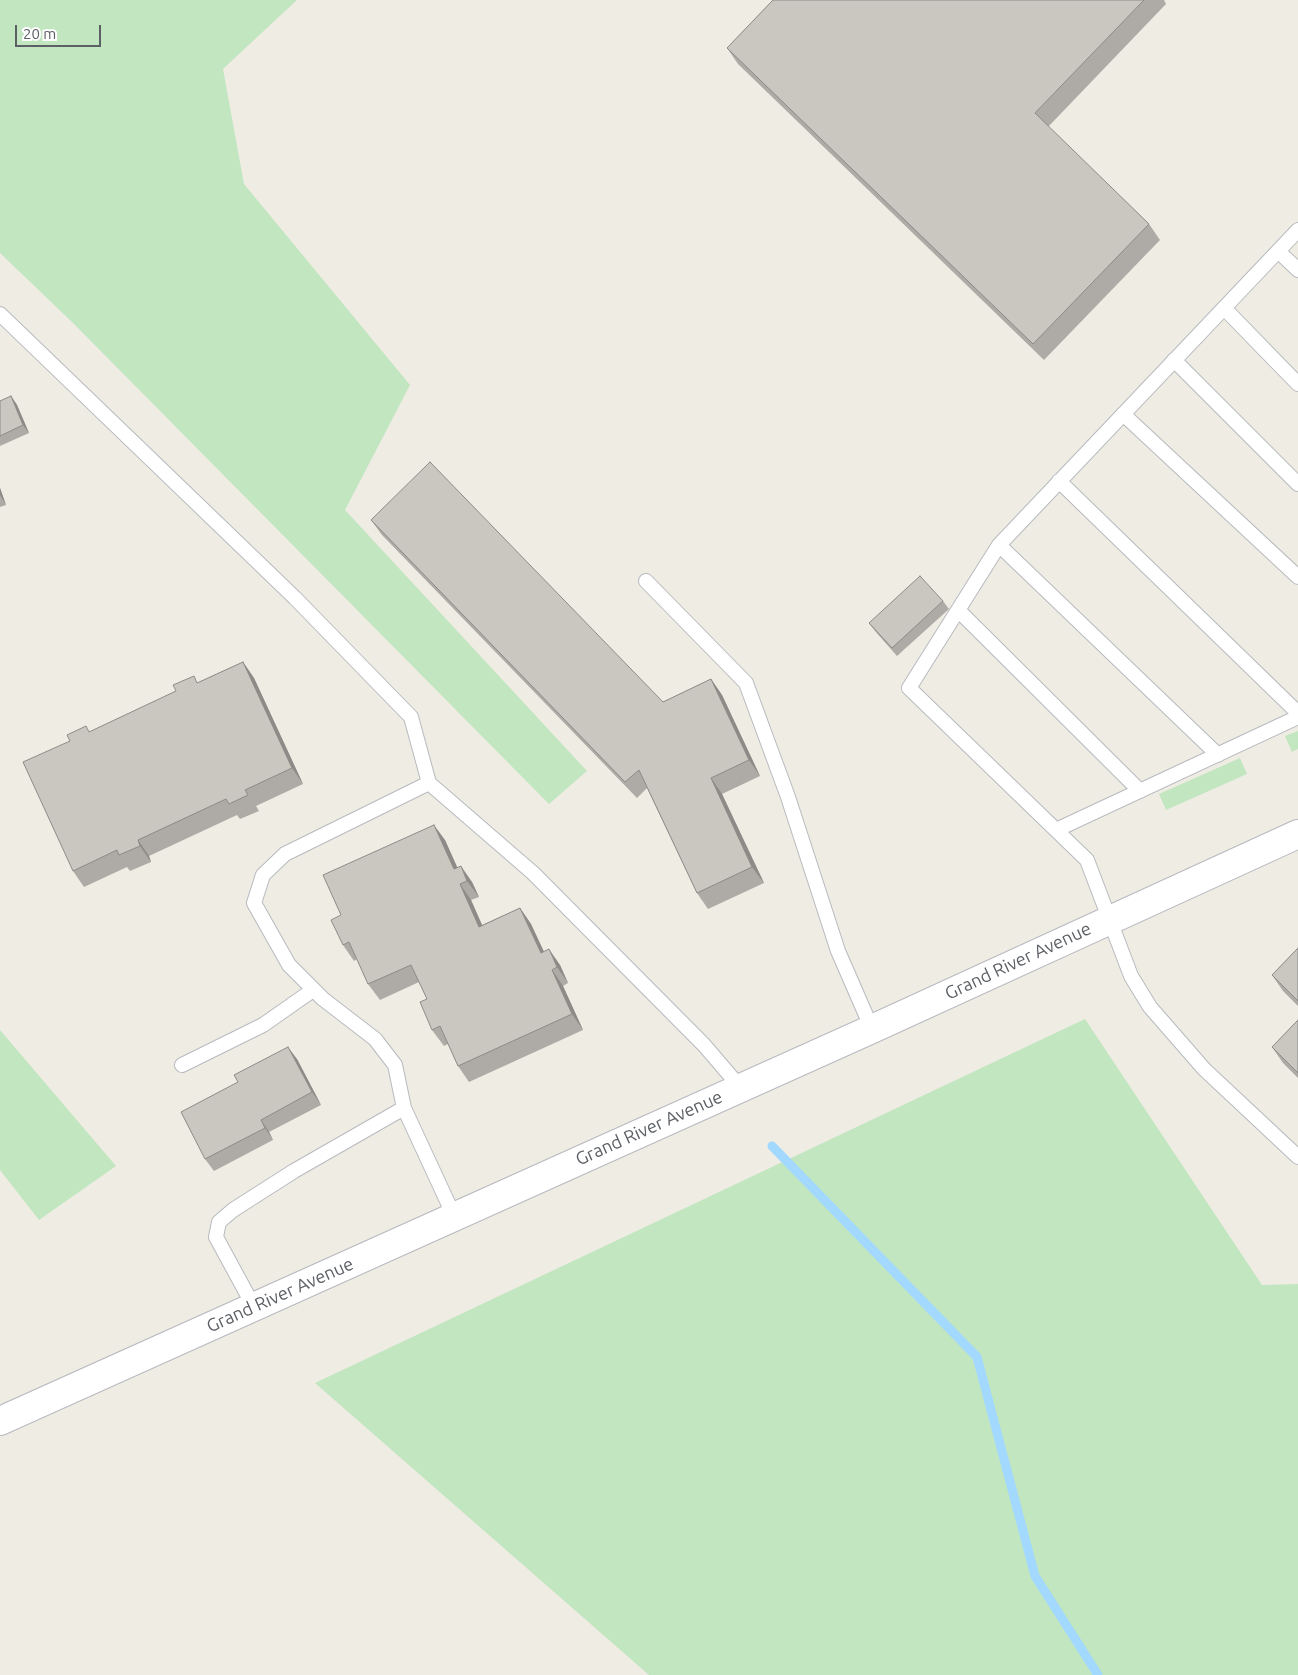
<!DOCTYPE html>
<style>
body{margin:0}
#map{position:relative;width:1298px;height:1675px;overflow:hidden;background:#efece4;font-family:Ubuntu,sans-serif}
canvas{display:block}
.scale{position:absolute;left:15px;top:25px;width:86px;height:22px;box-sizing:border-box;border:2px solid #5c6065;border-top:0;padding-left:6px;font-size:15px;line-height:18px;white-space:nowrap;color:#5c6065;-webkit-text-stroke:4px #fff;paint-order:stroke}
</style>
<div id="map">
<canvas width="1298" height="1675"></canvas>
<div class="scale">20 m</div>
</div>
<script>
const c = document.querySelector('canvas').getContext('2d');
c.lineJoin = 'round';
function fillPath(path, color) { c.fillStyle = color; c.fill(path, 'evenodd'); }
const toPath = rows => new Path2D(rows.map(r => 'M' + r).join(''));
function stroke(path, color, width, dash) { c.strokeStyle = color; c.lineWidth = width; c.lineCap = dash ? 'butt' : 'round'; c.setLineDash(dash || []); c.stroke(path); }
function drawText(font, color, halo, rows, align = 'center') {
  c.font = font + ' Ubuntu,sans-serif'; c.lineWidth = 5; c.setLineDash([]); c.textBaseline = 'middle'; c.strokeStyle = halo; c.fillStyle = color; for (const [text, x, y, turn = 0] of rows) {
    c.save(); c.translate(x, y); c.rotate((+turn || 0) * Math.PI / 180); c.textAlign = isNaN(turn) ? turn : align; if (halo) c.strokeText(text, 0, 0); c.fillText(text, 0, 0); c.restore();
  }
}
fillPath(toPath([
 [0,0,297,0,223,69,244,184,410,385,345,510,587,771,549,804,72,322,0,253],
 [1298,731,1298,749,1292,752,1285,736],
 [1240,758,1247,774,1166,810,1159,794],
 [1085,1019,1262,1285,1298,1284,1298,1675,649,1675,315,1383],
 [0,1030,116,1166,39,1220,0,1170]
]), '#c1e6c0');
stroke(toPath([
 [772,1146,977,1357,1035,1576,1098,1675]
]), '#a4d9ff', 9);
const lane = toPath([
 [1298,230,999,545,909,688,1087,860,1131,976,1150,1007,1204,1069,1298,1157],
 [1278,251,1298,270],
 [1224,308,1298,384],
 [0,314,295,598,411,717,429,783,533,873,704,1045,740,1087],
 [1174,360,1298,484],
 [1123,414,1298,577],
 [1059,481,1298,713],
 [999,545,1218,755],
 [646,581,746,683,788,797,838,951,872,1029],
 [958,610,1140,791],
 [429,783,285,854,263,875,254,903,289,965,323,999,375,1039,395,1065,404,1108,454,1216],
 [1056,830,1298,717],
 [182,1065,263,1025,313,990],
 [254,1307,216,1237,219,1222,233,1210,294,1171,404,1108]
]);
const secondary = toPath([
 [0,1421,872,1029,1298,834]
]);
stroke(lane, '#b7babe', 16);
stroke(secondary, '#b6b9be', 30);
stroke(lane, '#fff', 14);
stroke(secondary, '#fff', 28);
fillPath(toPath([
 [773,0,1164,0,1166,4,1048,127,1149,224,1160,240,1044,360,738,64,727,48],
 [11,396,17,405,29,433,0,446,0,401],
 [0,488,6,505,0,507],
 [371,520,663,702,711,679,722,695,760,776,722,794,764,883,708,909,697,893,647,788,637,798,382,535],
 [943,601,949,609,897,656,875,631,869,623],
 [243,662,254,678,303,784,256,806,259,811,240,819,237,815,149,856,151,862,130,871,127,867,84,887,73,871,70,741],
 [445,840,457,868,472,882,479,897,471,900,482,925,520,908,531,924,544,952,560,965,568,983,563,986,583,1030,469,1082,458,1066,448,1044,444,1046,432,1030,427,999,419,982,380,1000,368,984,357,959,354,961,343,945],
 [1298,948,1298,1006,1283,991,1272,975],
 [1298,1020,1298,1078,1283,1063,1272,1047],
 [297,1059,321,1105,269,1132,273,1140,214,1171,205,1159,238,1082]
]), '#aeaba6');
fillPath(toPath([
 [11,396,17,405,29,433,23,425],
 [0,488,6,505,0,495],
 [243,662,254,678,303,784,292,768],
 [711,679,722,695,760,776,749,760],
 [711,778,722,794,764,883,752,867],
 [434,825,445,840,464,882,454,869],
 [138,840,149,856,151,862,140,846],
 [461,866,472,882,479,897,467,881],
 [460,884,471,900,490,943,479,927],
 [520,908,531,924,552,969,541,953],
 [549,949,560,965,568,983,557,967],
 [552,970,563,986,583,1030,572,1014],
 [288,1047,297,1059,321,1105,312,1092],
 [261,1120,269,1132,273,1140,265,1128]
]), '#8d8b87');
const building = toPath([
 [773,0,1144,0,1035,113,1149,224,1033,344,727,48,773,0],
 [11,396,23,425,0,436,0,401,11,396],
 [430,462,663,702,711,679,749,760,711,778,752,867,697,893,639,770,625,782,371,520,430,462],
 [920,576,943,601,892,648,869,623,920,576],
 [243,662,292,768,245,790,248,795,229,804,226,799,138,840,140,846,119,855,117,850,73,871,23,762,70,741,67,735,86,726,89,732,176,691,173,685,194,676,197,683,243,662],
 [434,825,454,869,461,866,467,881,460,884,479,927,520,908,541,953,549,949,557,967,552,970,572,1014,458,1066,440,1026,432,1030,420,1002,427,999,411,965,368,984,349,942,343,945,331,920,341,915,323,875,434,825],
 [1298,948,1298,1001,1272,975,1298,948],
 [1298,1020,1298,1073,1272,1047,1298,1020],
 [288,1047,312,1092,261,1120,265,1128,205,1159,181,1112,238,1082,234,1075,288,1047]
]);
fillPath(building, '#cac7c1');
stroke(building, '#8d8b87', 1);
drawText('18px', '#5c6065', '#fff', [
 ["Grand River Avenue",1018,961,-25],
 ["Grand River Avenue",649,1128,-24],
 ["Grand River Avenue",280,1295,-24]
]);
</script>
